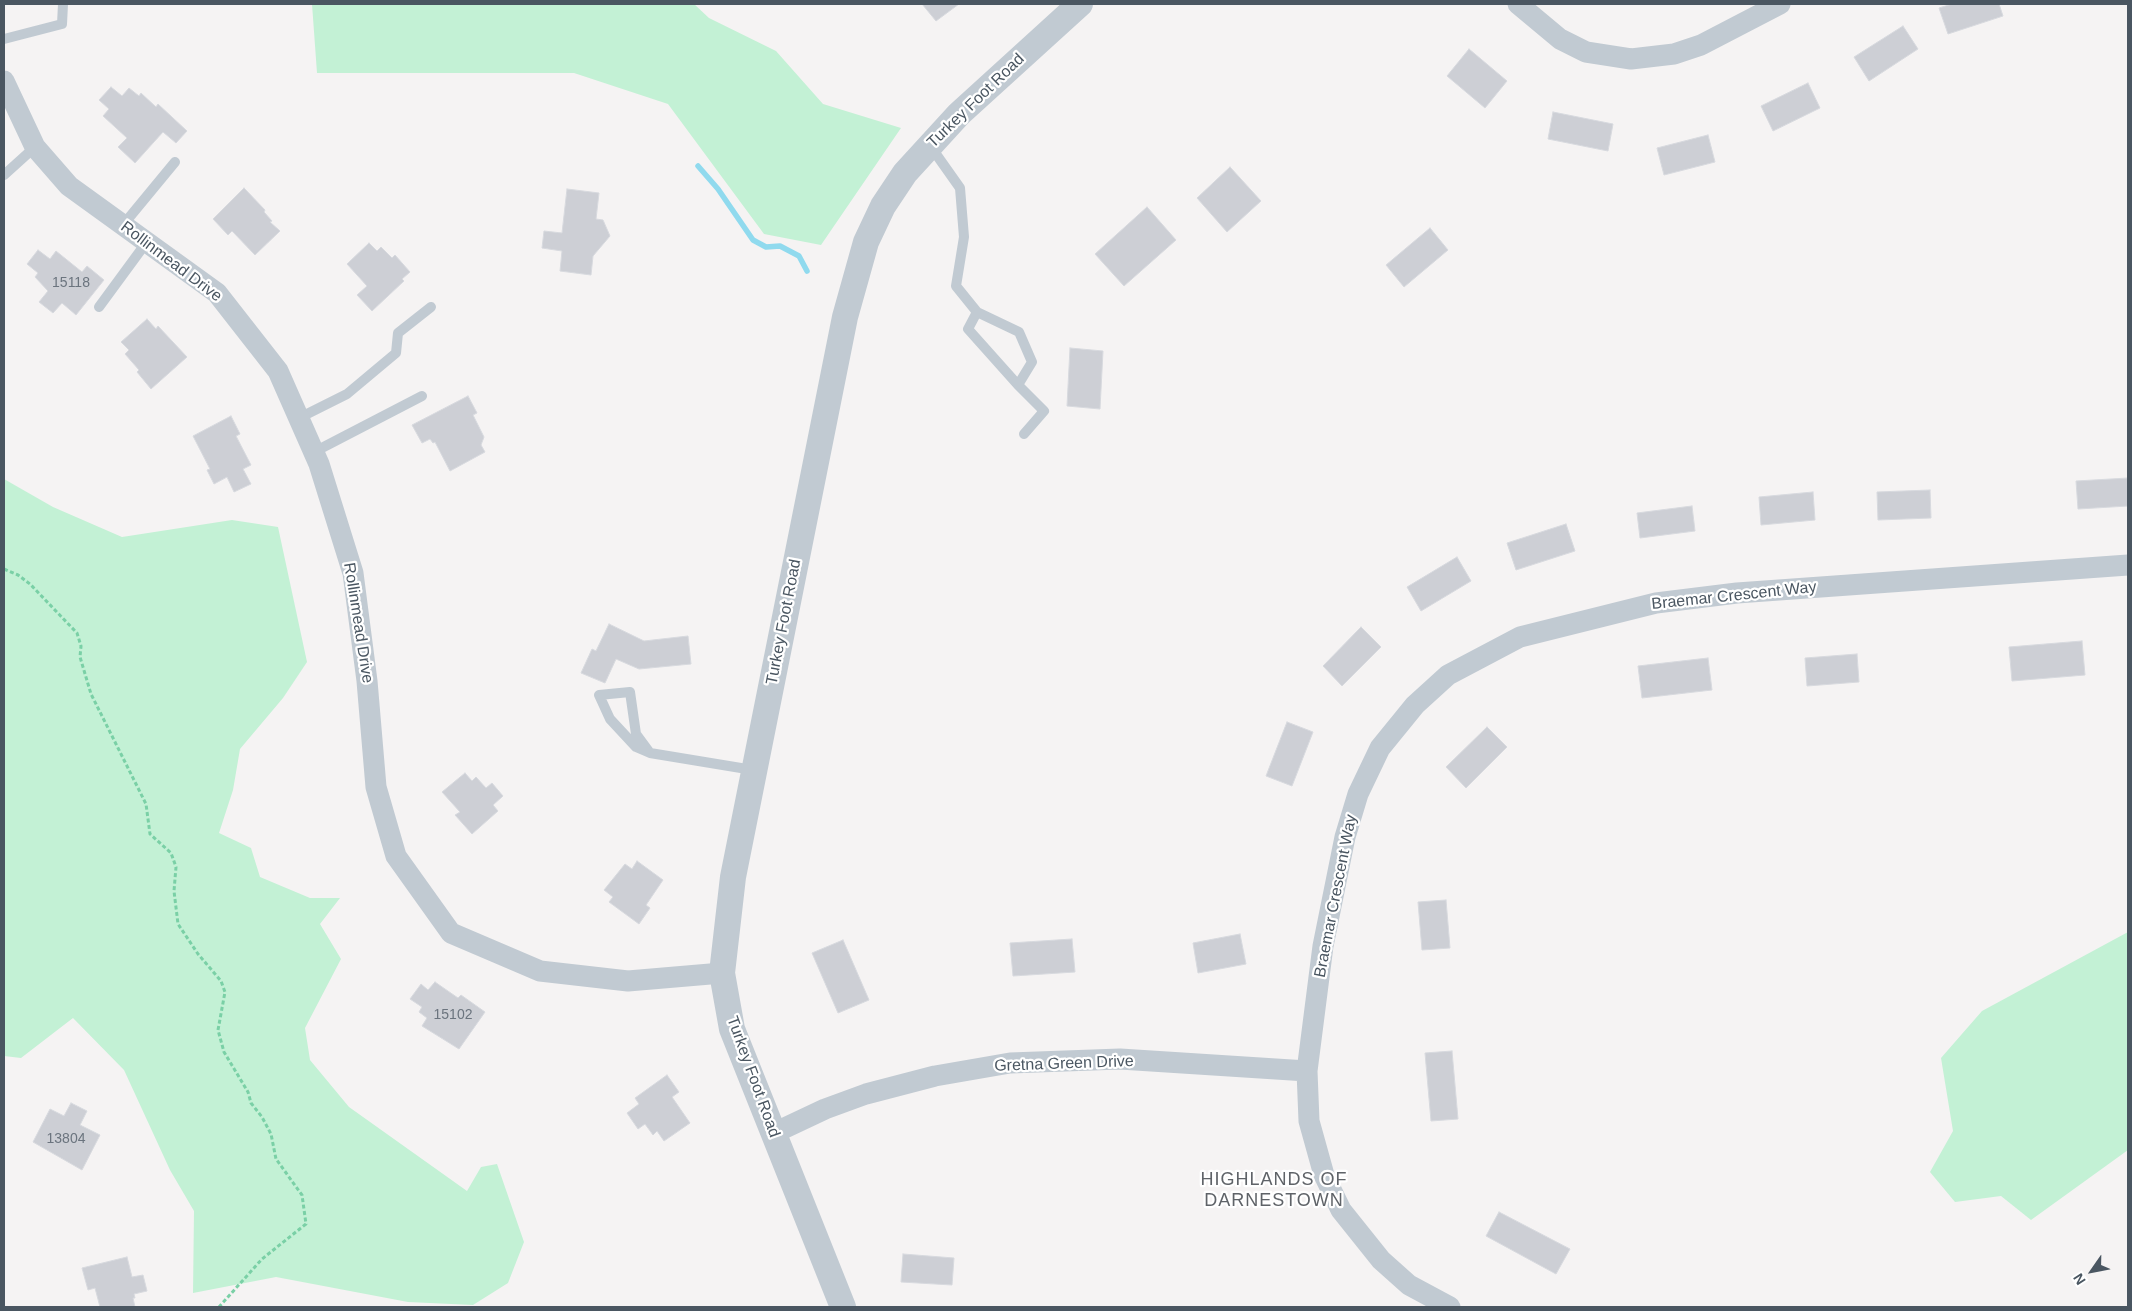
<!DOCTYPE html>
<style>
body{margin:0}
#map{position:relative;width:2132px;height:1311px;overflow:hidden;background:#f5f3f3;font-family:Arial,sans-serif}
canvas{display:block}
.frame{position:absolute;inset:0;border:5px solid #4a5661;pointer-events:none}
.north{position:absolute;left:2067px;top:1246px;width:50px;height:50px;-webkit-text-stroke:4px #fff;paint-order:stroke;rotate:237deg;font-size:14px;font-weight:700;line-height:20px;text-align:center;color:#4a5661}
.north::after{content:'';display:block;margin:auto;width:18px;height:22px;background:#4a5661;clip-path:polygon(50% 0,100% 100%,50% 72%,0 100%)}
</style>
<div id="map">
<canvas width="2132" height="1311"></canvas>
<div class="frame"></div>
<div class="north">N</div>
</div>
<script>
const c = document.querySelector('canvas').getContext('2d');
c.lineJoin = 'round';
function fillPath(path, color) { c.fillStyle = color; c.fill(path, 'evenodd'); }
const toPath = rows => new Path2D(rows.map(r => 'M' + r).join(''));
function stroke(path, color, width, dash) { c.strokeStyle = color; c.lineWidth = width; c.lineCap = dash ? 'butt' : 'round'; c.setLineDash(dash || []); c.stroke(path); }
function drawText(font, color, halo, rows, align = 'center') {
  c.font = font + ' Arial,sans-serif'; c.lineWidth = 4.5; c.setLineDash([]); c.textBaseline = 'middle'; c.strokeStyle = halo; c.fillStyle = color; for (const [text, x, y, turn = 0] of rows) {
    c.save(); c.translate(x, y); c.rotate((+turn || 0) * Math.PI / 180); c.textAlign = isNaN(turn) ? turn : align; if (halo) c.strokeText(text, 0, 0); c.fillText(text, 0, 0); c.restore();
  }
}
fillPath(toPath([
 [312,4,694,4,709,18,776,51,823,104,901,128,821,245,764,234,668,104,574,73,317,73],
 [4,479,53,507,122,537,232,520,278,527,307,662,283,698,240,749,233,790,219,833,251,848,260,877,310,898,340,898,320,924,341,959,305,1028,310,1060,349,1107,467,1191,481,1167,497,1164,524,1242,508,1283,473,1305,408,1302,276,1277,193,1293,194,1211,170,1170,124,1070,73,1018,21,1058,4,1056],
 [2128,932,2128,1150,2031,1220,2001,1196,1955,1202,1930,1172,1953,1131,1941,1058,1982,1011]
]), '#c3f1d5');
stroke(toPath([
 [698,166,718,189,753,240,766,247,780,246,799,256,807,271]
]), '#90daee', 5.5);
const building = toPath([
 [922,4,959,4,936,21,922,4],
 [1952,4,1999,4,2003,16,1948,34,1939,8,1952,4],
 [1903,26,1918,49,1869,81,1854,57,1903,26],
 [1469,49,1507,81,1485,108,1447,76,1469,49],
 [1808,83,1820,108,1773,131,1761,106,1808,83],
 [111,87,122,96,129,88,139,96,141,93,156,107,158,104,187,131,176,143,163,132,135,163,118,147,127,138,103,116,109,109,99,100,111,87],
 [1553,112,1613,124,1608,151,1548,139,1553,112],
 [1708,135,1715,162,1664,175,1657,148,1708,135],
 [1230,167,1261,201,1227,232,1197,198,1230,167],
 [244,188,265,210,264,212,272,221,270,222,280,231,255,255,232,231,228,235,213,219,244,188],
 [567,189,599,193,596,219,603,220,610,236,593,256,591,275,560,271,562,251,542,248,544,231,562,233,567,189],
 [1147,207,1176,240,1124,286,1095,254,1147,207],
 [1430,228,1448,250,1404,287,1386,265,1430,228],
 [369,243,377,251,381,247,392,258,395,255,410,272,402,279,404,281,372,311,357,295,367,286,347,264,369,243],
 [38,250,50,259,56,251,82,272,87,266,104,280,76,315,62,303,53,313,39,302,48,291,35,277,38,273,27,264,38,250],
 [147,319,156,329,158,326,187,357,151,389,137,372,139,370,125,354,129,350,121,342,147,319],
 [1070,348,1103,351,1100,409,1067,406,1070,348],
 [468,396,477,413,473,415,484,437,481,445,485,452,450,471,435,442,433,443,430,439,422,443,412,425,468,396],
 [231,416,240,434,236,436,251,465,243,469,251,484,234,492,227,477,214,484,207,470,210,469,193,436,231,416],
 [2128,478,2128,506,2078,509,2076,481,2128,478],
 [1930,490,1931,518,1878,520,1877,492,1930,490],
 [1813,492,1815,520,1761,525,1759,497,1813,492],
 [1692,506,1695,531,1640,538,1637,513,1692,506],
 [1566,524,1575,551,1516,570,1507,543,1566,524],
 [1457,557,1471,581,1421,611,1407,587,1457,557],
 [609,624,644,641,688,636,691,664,639,669,616,659,605,683,581,673,592,649,596,651,609,624],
 [1361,627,1381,647,1342,686,1323,666,1361,627],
 [2082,641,2085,675,2012,681,2009,647,2082,641],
 [1857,654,1859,682,1807,686,1805,658,1857,654],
 [1708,658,1712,690,1642,698,1638,666,1708,658],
 [1287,722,1313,732,1292,786,1266,776,1287,722],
 [1487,727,1507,747,1466,788,1446,767,1487,727],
 [465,773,472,781,476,777,486,788,492,783,503,796,493,805,498,811,472,834,455,815,460,812,442,792,465,773],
 [637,861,663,880,646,905,650,908,639,924,609,902,613,897,604,890,625,864,632,869,637,861],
 [1446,900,1450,948,1422,950,1418,902,1446,900],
 [1240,934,1246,964,1198,973,1193,943,1240,934],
 [1072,939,1075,972,1013,976,1010,943,1072,939],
 [843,940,869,1000,838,1013,812,953,843,940],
 [435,982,458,998,461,995,485,1012,459,1049,422,1026,427,1018,419,1012,422,1007,410,999,421,984,428,990,435,982],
 [1452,1051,1458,1119,1431,1121,1425,1053,1452,1051],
 [667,1075,679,1092,672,1097,690,1123,664,1141,657,1131,653,1135,645,1124,638,1129,627,1113,639,1104,635,1098,667,1075],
 [71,1103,87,1111,80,1125,100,1135,82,1170,33,1142,50,1109,64,1116,71,1103],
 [1499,1212,1570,1249,1556,1274,1486,1236,1499,1212],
 [903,1254,954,1258,952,1285,901,1282,903,1254],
 [127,1257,132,1277,143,1275,147,1291,134,1294,135,1298,133,1298,135,1307,100,1307,95,1288,88,1290,82,1268,127,1257]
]);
fillPath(building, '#cdcfd5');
stroke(building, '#d7d9de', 1);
stroke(toPath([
 [4,569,18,575,30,584,77,633,81,646,80,657,91,694,146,804,150,834,171,853,176,867,174,891,178,924,198,954,221,981,225,992,218,1030,224,1052,248,1092,251,1103,262,1117,271,1134,276,1159,302,1195,306,1224,262,1259,219,1307]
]), '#7ad0a6', 3, [4, 2.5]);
stroke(toPath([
 [4,39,62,24,63,4],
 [931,147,960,188,964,237,956,286,977,312,1019,332,1032,362,1018,385,1044,411,1024,434],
 [4,175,35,147],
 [123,225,175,162],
 [99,307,146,243],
 [977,312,968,329,1018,385],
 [299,418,347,394,396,353,398,333,431,307],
 [314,452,422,396],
 [650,753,636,747,610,719,599,695,630,692,636,734,650,753,753,770]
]), '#c1cad2', 10);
stroke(toPath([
 [1518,4,1560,39,1586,52,1631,59,1674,54,1701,45,1780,4],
 [4,81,35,147,69,186,217,293,278,371,319,464,353,573,367,681,376,787,396,856,451,933,540,971,628,981,722,973],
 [772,1134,825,1109,866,1094,935,1076,1010,1063,1120,1059,1307,1071],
 [1450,1307,1409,1285,1381,1260,1341,1210,1324,1175,1309,1121,1307,1071,1323,946,1345,837,1358,794,1380,748,1415,705,1448,675,1520,637,1656,603,1737,593,2128,565]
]), '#c1cad2', 21);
stroke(toPath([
 [843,1307,732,1029,722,973,733,877,845,317,866,242,883,206,905,173,959,114,1080,4]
]), '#c1cad2', 26);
drawText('14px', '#6b747e', null, [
 ["15118",71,283],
 ["15102",453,1015],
 ["13804",66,1139]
]);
drawText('16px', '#4a5661', '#fff', [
 ["Turkey Foot Road",976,101,-44],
 ["Rollinmead Drive",171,262,37],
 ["Braemar Crescent Way",1734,596,-6],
 ["Turkey Foot Road",784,622,-79],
 ["Rollinmead Drive",358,623,81],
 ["Braemar Crescent Way",1336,896,-79],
 ["Gretna Green Drive",1064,1064,-2],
 ["Turkey Foot Road",753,1077,70]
]);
c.letterSpacing = '1px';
drawText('18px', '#5f6368', '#fff', [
 ["HIGHLANDS OF",1274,1180],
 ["DARNESTOWN",1274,1201]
]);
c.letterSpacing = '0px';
</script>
